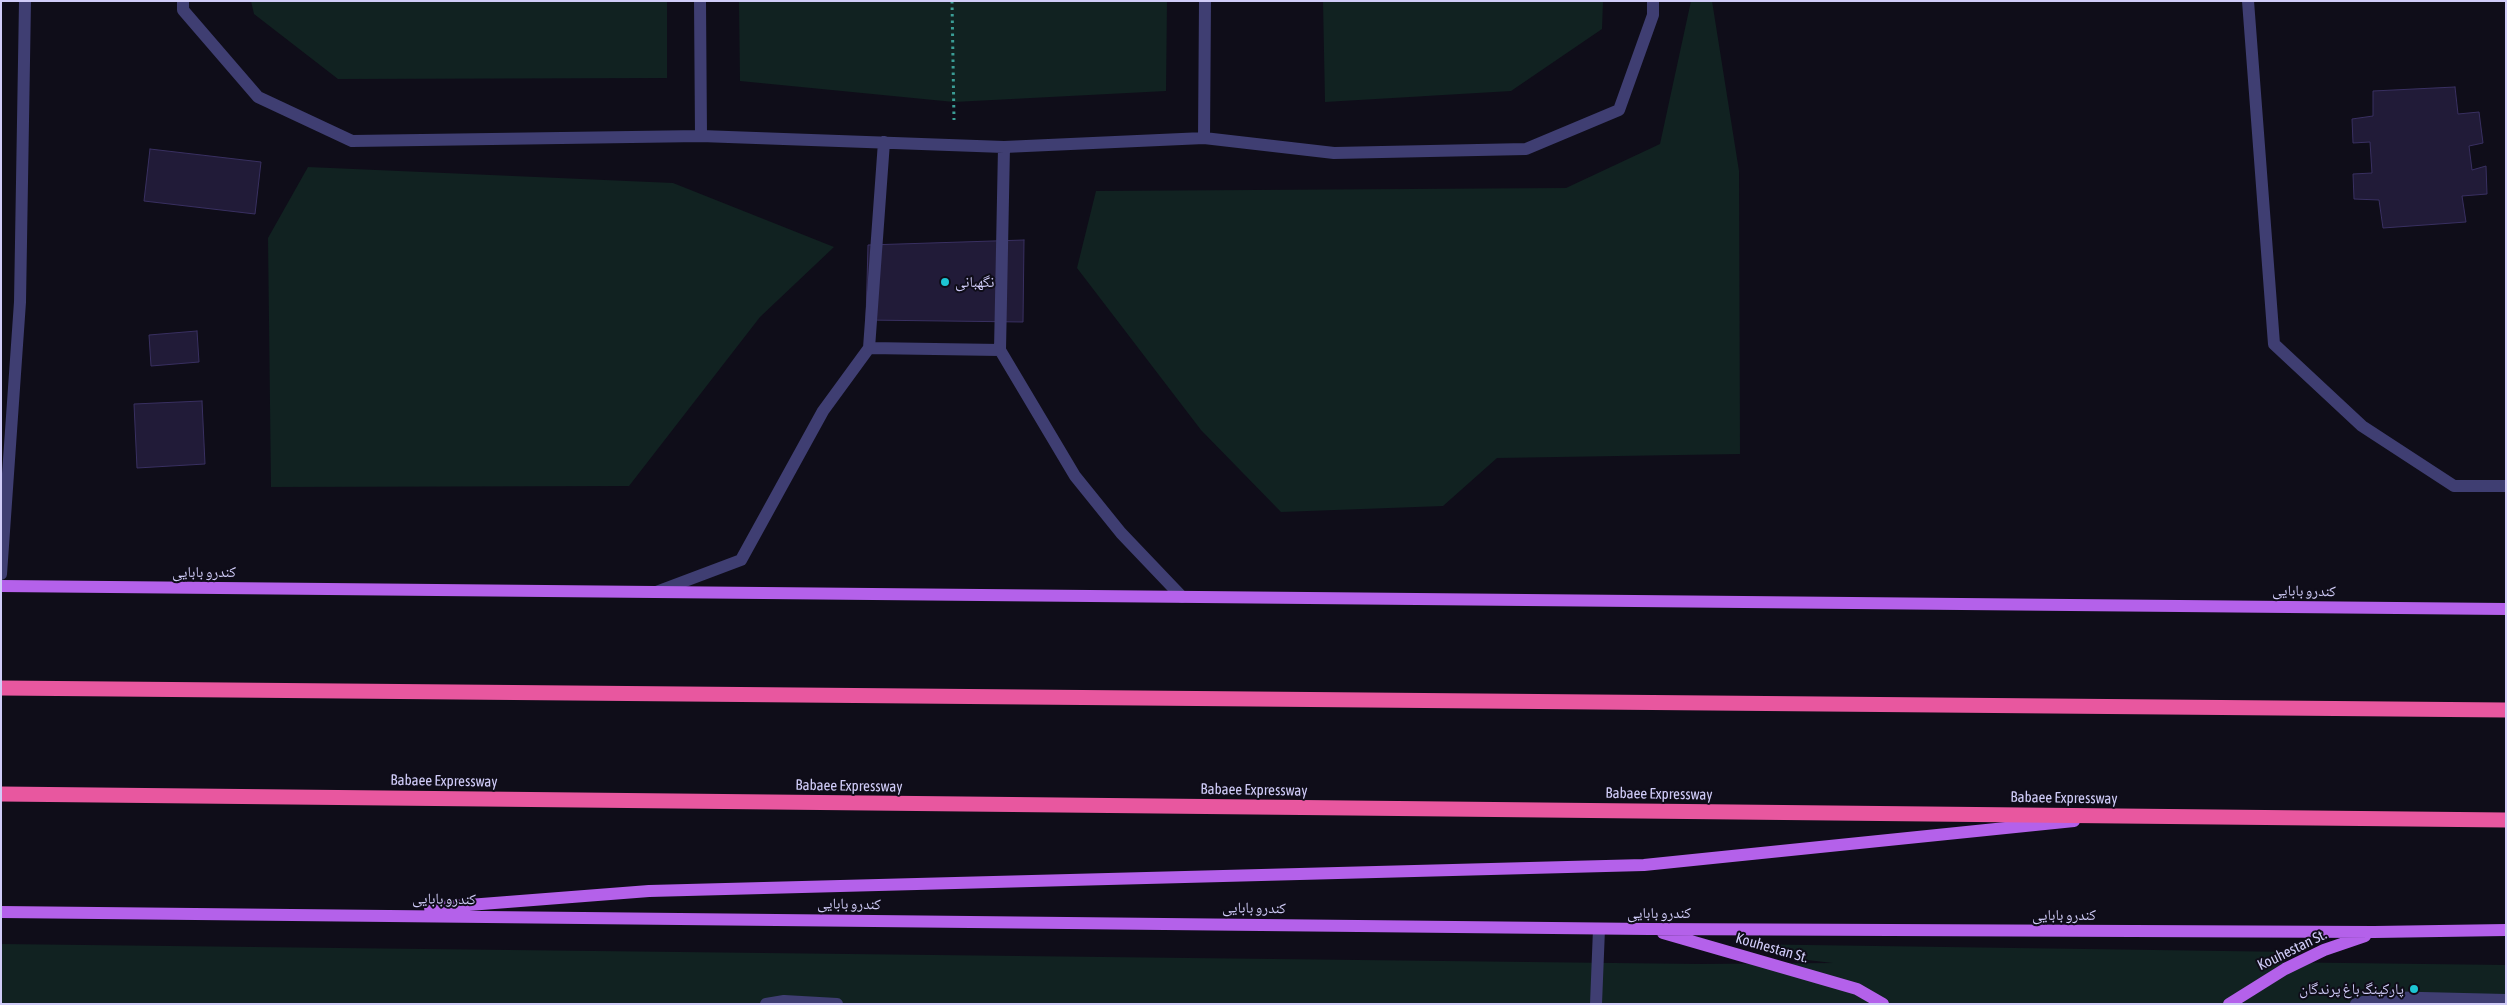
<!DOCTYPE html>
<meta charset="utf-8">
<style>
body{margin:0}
#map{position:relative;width:2507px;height:1005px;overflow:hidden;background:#0f0d19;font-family:"Asap Condensed",sans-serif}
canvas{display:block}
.frame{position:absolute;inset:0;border:2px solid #d0ccf8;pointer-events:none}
</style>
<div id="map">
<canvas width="2507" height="1005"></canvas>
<div class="frame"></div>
</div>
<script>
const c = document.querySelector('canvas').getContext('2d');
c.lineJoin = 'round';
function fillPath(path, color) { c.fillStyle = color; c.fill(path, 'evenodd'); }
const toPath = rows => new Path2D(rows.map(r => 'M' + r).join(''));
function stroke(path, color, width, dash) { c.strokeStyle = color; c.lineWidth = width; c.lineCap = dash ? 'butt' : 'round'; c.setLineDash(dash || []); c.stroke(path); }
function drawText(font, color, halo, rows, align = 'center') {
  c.font = font + ' "Asap Condensed","Noto Naskh Arabic",sans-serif'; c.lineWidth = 4; c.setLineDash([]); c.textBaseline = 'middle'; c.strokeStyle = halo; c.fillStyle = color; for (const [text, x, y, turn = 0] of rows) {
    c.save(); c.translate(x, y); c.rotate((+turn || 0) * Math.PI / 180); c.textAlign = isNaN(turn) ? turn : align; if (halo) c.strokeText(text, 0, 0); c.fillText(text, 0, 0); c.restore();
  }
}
fillPath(toPath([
 [251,1,667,1,667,78,338,79,254,14],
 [739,1,1167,1,1166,91,954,102,740,81],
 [1323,1,1603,1,1602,29,1511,91,1325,102],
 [1691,1,1712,1,1739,171,1740,454,1497,458,1443,506,1281,512,1201,430,1077,268,1096,191,1566,188,1660,144],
 [308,167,673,183,834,247,760,317,629,486,271,487,268,238],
 [1,944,1699,964,1833,963,1799,959,1738,944,2294,952,2266,962,2506,965,2506,1004,1,1004]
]), '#112221');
const building = toPath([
 [2455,87,2458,114,2479,112,2483,143,2469,146,2472,170,2486,166,2487,194,2462,196,2466,222,2383,228,2379,200,2354,199,2353,174,2372,173,2370,142,2353,143,2352,119,2373,116,2373,91,2455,87],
 [150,149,261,162,255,214,144,201,150,149],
 [1024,240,1023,322,866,320,868,245,1024,240],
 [197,331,199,362,151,366,149,335,197,331],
 [202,401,205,464,137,468,134,404,202,401]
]);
fillPath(building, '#211b38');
stroke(building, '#393061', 1);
stroke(toPath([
 [952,1,954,120]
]), '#3b9d95', 3, [2.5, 4]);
stroke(toPath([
 [183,1,183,10,258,97,352,141,701,136,1004,147,1204,138,1334,153,1526,149,1619,110,1653,15,1653,1],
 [700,1,701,136],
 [2248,1,2274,344,2362,426,2454,486,2506,486],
 [1204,138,1205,1],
 [869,348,884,142],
 [1000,350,1004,147],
 [1,574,20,302,25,1],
 [656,592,741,560,823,411,869,348,1000,350,1075,476,1121,533,1182,597],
 [766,1004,784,1001,837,1004],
 [1596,1004,1599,929],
 [2356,1004,2380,997,2506,1000]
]), '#3f3e72', 12);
stroke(toPath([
 [1,586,2506,609],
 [430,908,649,891,1644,865,2074,821],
 [1,912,1649,929,2374,932,2506,930],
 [1663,933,1857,989,1883,1004],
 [2229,1004,2285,969,2324,950,2365,936]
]), '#b461ea', 12);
stroke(toPath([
 [1,688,2506,710],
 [1,794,2506,820]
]), '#e8579f', 15);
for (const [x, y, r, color] of [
 [945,282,5,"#1dc5d3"],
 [2414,989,5,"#1dc5d3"]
]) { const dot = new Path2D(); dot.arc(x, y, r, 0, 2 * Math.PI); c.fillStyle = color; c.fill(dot); stroke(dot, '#0f0d19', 2); }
drawText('15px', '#d0ccf8', '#0f0d19', [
 ["نگهبانی",955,282],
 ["پارکینگ باغ پرندگان",2404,989,"right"]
], 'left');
drawText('15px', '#d0ccf8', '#0f0d19', [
 ["کندرو بابایی",204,572],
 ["کندرو بابایی",2304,591,1],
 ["Babaee Expressway",444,781,1],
 ["Babaee Expressway",849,786,1],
 ["Babaee Expressway",1254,790,1],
 ["Babaee Expressway",1659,794,1],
 ["Babaee Expressway",2064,798,1],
 ["کندرو بابایی",444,899,1],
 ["کندرو بابایی",849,904,1],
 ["کندرو بابایی",1254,908,1],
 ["کندرو بابایی",1659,913],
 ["کندرو بابایی",2064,915],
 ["Kouhestan St.",1772,948,16],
 ["Kouhestan St.",2292,950,-26]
]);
</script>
